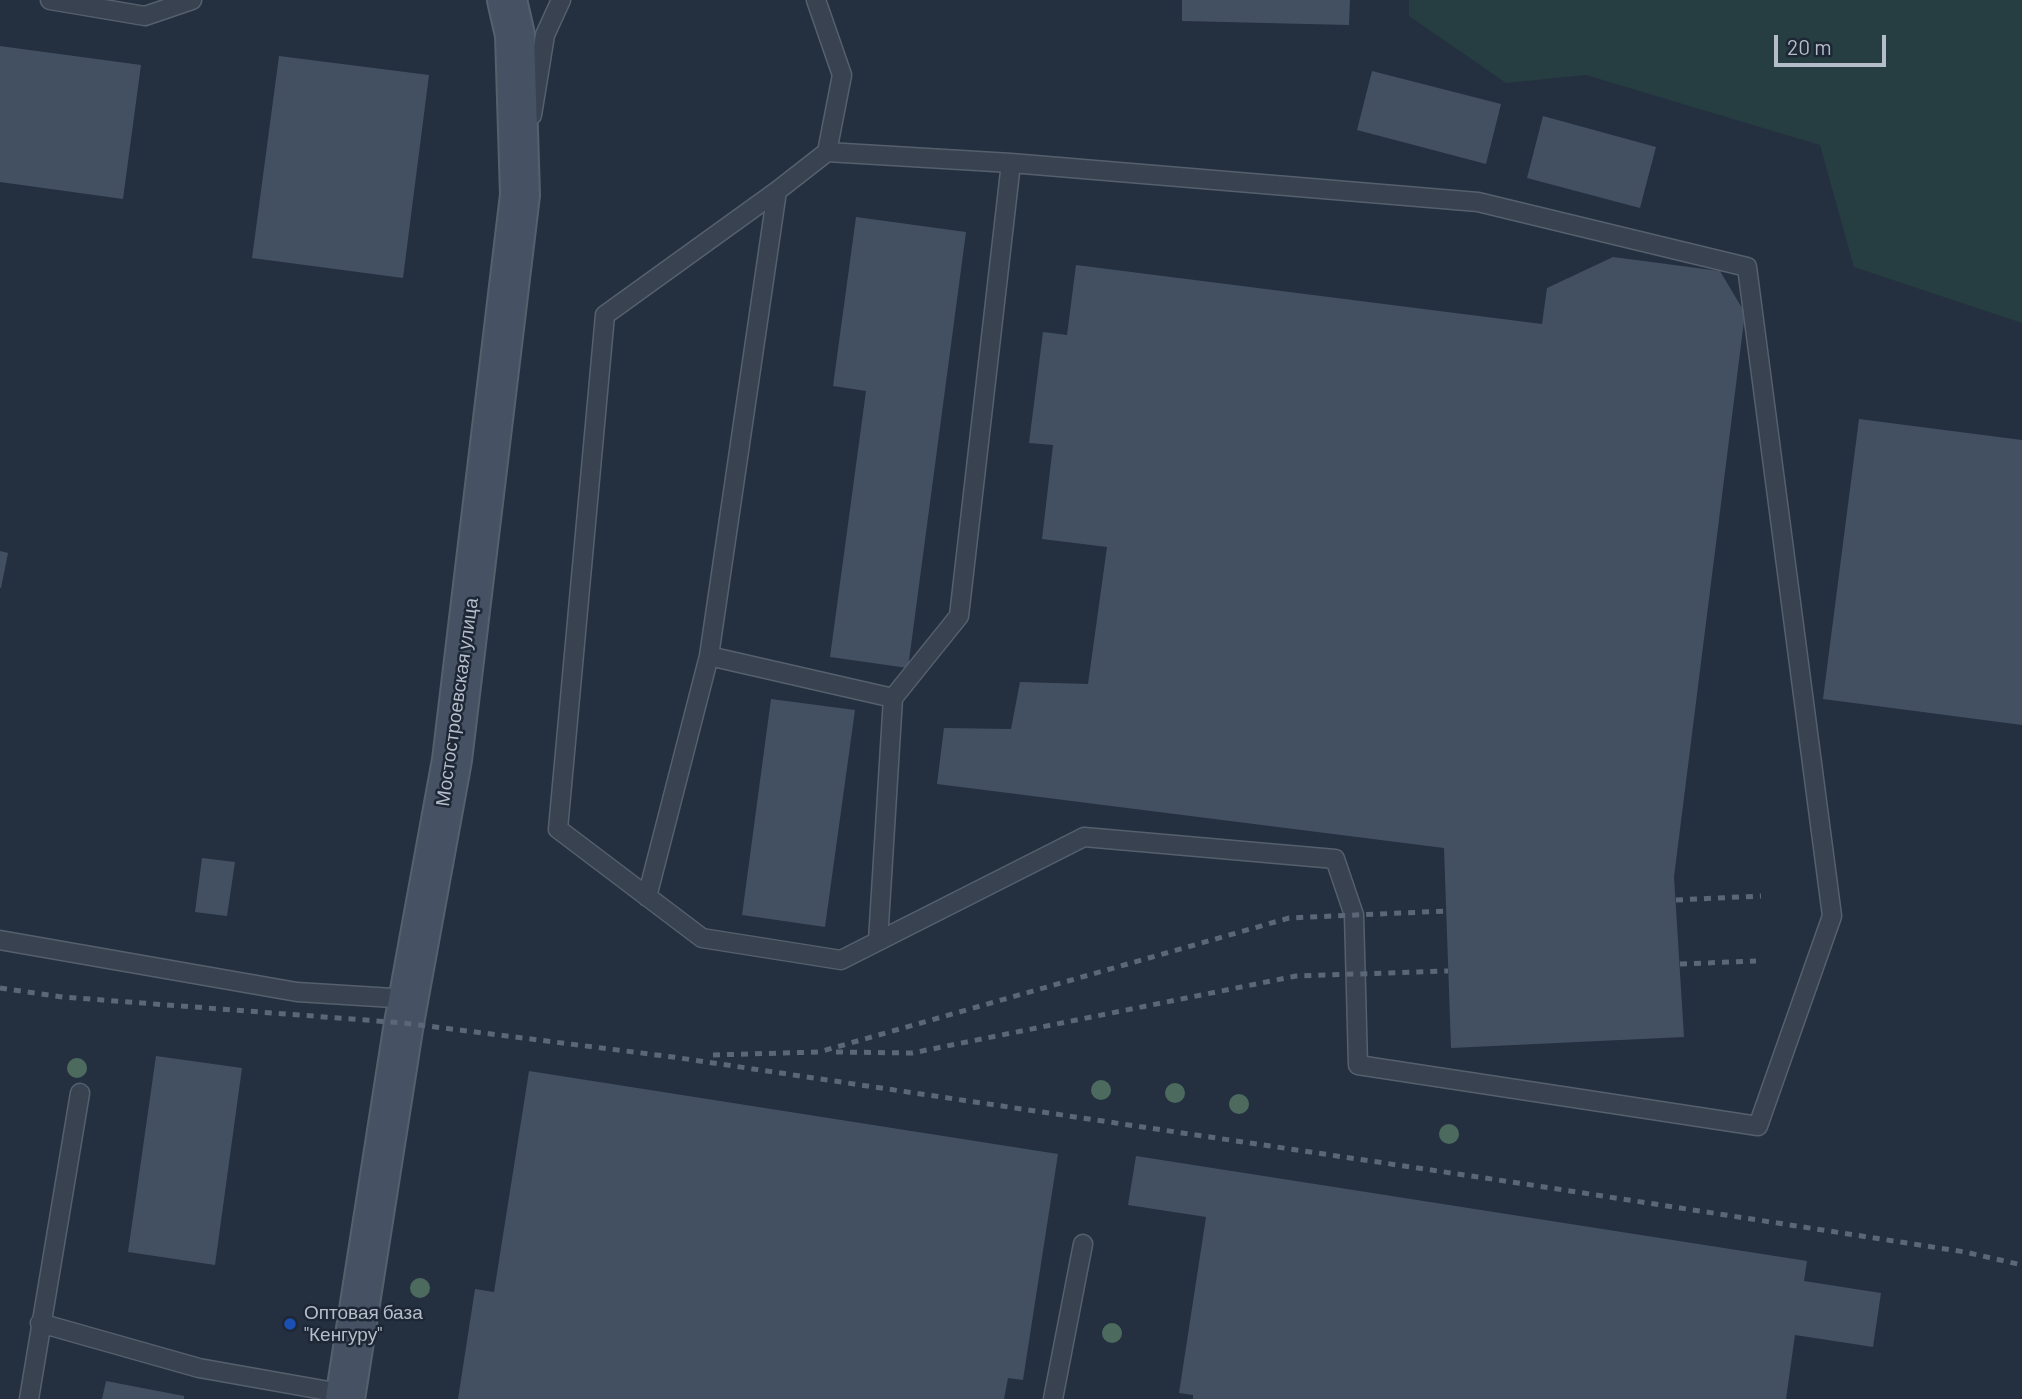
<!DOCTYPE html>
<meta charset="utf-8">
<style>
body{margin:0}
#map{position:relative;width:2022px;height:1399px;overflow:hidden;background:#243040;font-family:Barlow,sans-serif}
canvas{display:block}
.scale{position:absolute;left:1774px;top:35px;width:112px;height:32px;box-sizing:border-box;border:4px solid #b5bdca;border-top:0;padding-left:9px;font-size:21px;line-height:24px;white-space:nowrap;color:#b5bdca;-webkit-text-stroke:5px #1d2735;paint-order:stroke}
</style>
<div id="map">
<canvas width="2022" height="1399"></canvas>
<div class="scale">20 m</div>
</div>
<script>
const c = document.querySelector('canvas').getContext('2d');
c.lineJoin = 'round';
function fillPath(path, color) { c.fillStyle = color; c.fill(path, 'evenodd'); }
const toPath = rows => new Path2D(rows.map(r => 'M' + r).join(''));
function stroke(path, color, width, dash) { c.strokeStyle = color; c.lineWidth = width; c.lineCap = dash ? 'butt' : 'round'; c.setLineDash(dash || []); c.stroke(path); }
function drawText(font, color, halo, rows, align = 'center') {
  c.font = font + ' Barlow,sans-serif'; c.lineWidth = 5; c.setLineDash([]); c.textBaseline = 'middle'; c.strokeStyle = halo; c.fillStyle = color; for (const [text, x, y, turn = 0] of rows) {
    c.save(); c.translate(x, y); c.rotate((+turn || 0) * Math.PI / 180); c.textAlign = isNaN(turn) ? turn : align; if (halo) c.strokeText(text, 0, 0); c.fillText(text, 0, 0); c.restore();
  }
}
fillPath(toPath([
 [1409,0,2022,0,2022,323,1854,267,1820,145,1586,75,1506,83,1409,16]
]), '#263e41');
fillPath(toPath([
 [1182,0,1350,0,1349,25,1182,21],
 [0,46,141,65,123,199,0,182],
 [279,56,429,75,403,278,252,258],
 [1372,71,1501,104,1486,164,1357,130],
 [1543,116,1656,147,1640,208,1527,178],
 [856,217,966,232,908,668,830,657,866,391,833,386],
 [1613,257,1720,271,1745,313,1674,877,1684,1037,1451,1048,1444,848,937,784,944,728,1011,729,1020,682,1088,684,1107,547,1042,539,1053,445,1029,443,1043,332,1067,335,1076,265,1542,324,1547,288],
 [1859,419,2022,440,2022,725,1823,699],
 [0,551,8,553,1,588,0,588],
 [771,699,855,710,825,927,742,915],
 [202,858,235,862,227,916,195,912],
 [156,1056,242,1068,215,1265,128,1252],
 [529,1071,1058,1154,1023,1380,1008,1378,1004,1399,458,1399,475,1289,494,1292],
 [1136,1156,1807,1261,1804,1281,1881,1293,1873,1347,1795,1335,1786,1399,1193,1399,1193,1395,1179,1393,1206,1217,1128,1205],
 [106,1381,184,1396,184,1399,102,1399]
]), '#435062');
const service = toPath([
 [50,0,145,16,192,0],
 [816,0,842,75,827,152,777,191,605,315,558,829,702,938,841,960,1084,837,1335,859,1354,915,1358,1065,1758,1126,1832,916,1747,267,1478,202,1011,163,959,616,893,698],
 [532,115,545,35,561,0],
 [827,152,1011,163],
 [709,656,777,191],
 [647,897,709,656,893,698,878,941],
 [0,940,297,992,409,999],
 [40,1323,199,1368,346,1394],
 [29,1399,80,1093],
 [1053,1399,1083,1244]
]);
const secondary = toPath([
 [345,1399,404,1023,452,760,520,195,515,35,507,0]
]);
stroke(service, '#56606d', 21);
stroke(secondary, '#56606d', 42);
stroke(service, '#394250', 18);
stroke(secondary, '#465163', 38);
stroke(toPath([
 [1676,900,1761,896],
 [1680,964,1756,961],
 [0,988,63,997,404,1023,673,1057,1525,1184,1965,1252,2022,1265],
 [836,1052,912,1053,1296,976,1448,971],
 [713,1055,819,1052,1289,918,1446,911]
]), '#5b6677', 5, [7, 7]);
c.fillStyle = '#4c6b5e';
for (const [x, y] of [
 [77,1068],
 [1101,1090],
 [1175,1093],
 [1239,1104],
 [1449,1134],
 [420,1288],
 [1112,1333]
]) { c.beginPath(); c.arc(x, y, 10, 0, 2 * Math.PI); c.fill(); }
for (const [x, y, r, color] of [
 [290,1324,7,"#1a4fb4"]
]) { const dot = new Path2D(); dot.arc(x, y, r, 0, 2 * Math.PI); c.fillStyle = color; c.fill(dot); stroke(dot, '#1d2735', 2.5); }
drawText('19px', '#b5bdca', '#1d2735', [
 ["Мостостроевская улица",457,702,-82]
]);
drawText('19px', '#b5bdca', '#1d2735', [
 ["Оптовая база",304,1313],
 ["\"Кенгуру\"",304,1335]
], 'left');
</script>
